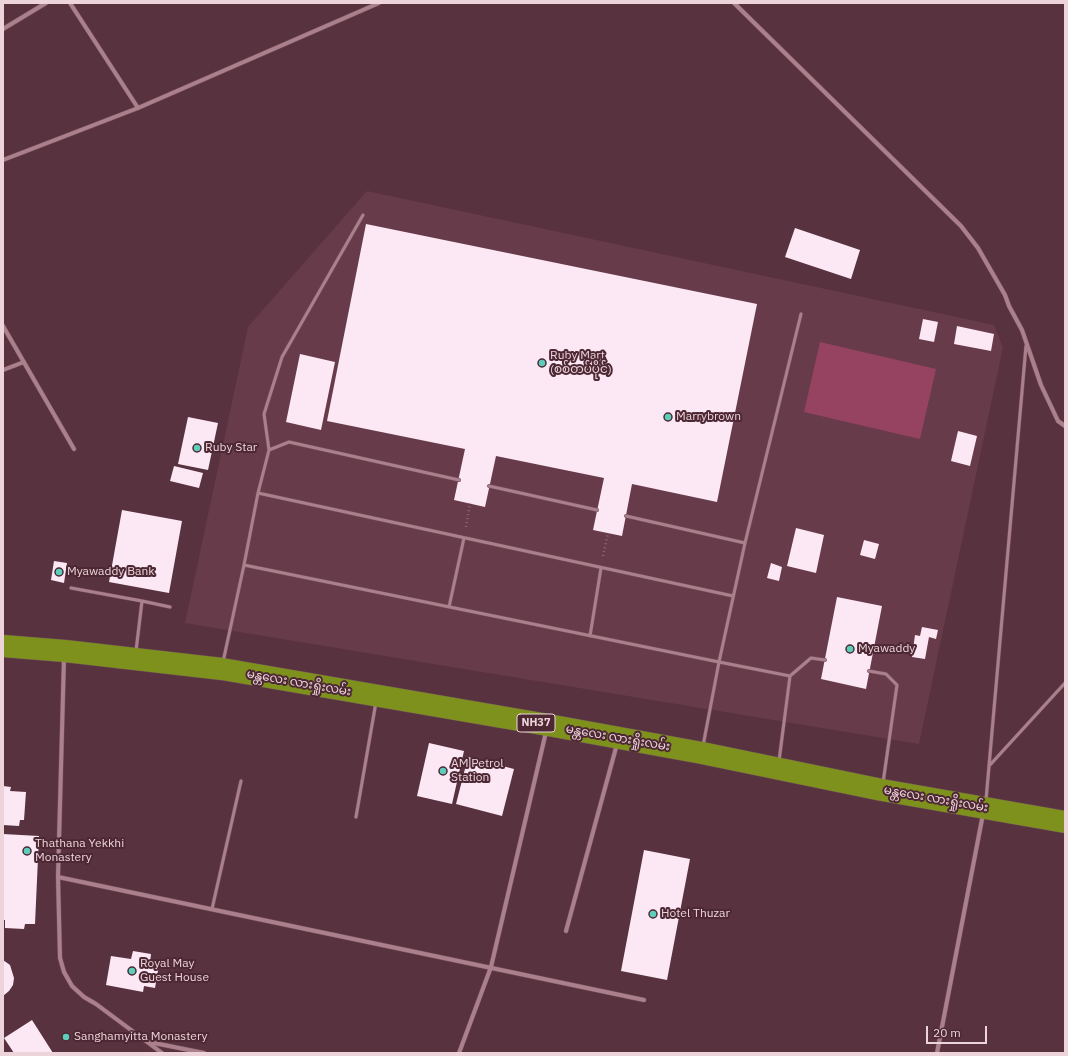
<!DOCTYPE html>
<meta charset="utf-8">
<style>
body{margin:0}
#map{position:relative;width:1068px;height:1056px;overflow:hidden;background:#58323f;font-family:"IBM Plex Sans",sans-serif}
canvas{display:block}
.frame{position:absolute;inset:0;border:4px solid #ecd4da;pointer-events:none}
.scale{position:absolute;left:926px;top:1026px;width:61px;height:18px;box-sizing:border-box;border:2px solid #ecd4da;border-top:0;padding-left:5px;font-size:12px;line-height:14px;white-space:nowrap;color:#ecd4da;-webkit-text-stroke:3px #4d2834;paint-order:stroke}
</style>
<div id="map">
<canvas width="1068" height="1056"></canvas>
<div class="frame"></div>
<div class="scale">20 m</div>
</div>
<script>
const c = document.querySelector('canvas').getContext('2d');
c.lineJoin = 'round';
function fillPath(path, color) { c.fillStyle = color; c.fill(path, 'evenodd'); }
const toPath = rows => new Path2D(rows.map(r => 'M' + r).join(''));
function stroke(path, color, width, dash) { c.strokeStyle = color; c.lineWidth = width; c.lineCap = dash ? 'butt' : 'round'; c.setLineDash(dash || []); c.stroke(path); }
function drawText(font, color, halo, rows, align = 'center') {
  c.font = font + ' "IBM Plex Sans","Noto Sans Myanmar",sans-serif'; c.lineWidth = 4; c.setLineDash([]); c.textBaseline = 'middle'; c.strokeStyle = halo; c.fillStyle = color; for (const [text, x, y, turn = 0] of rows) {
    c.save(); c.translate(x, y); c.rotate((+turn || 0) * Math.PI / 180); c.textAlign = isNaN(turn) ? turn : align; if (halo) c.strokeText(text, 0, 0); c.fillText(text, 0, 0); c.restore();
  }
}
fillPath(toPath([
 [367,191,994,325,1003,347,919,744,185,623,248,327]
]), '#683b4a');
fillPath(toPath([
 [820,342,936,369,920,439,804,412]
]), '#964361');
fillPath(toPath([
 [366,224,757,304,717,502,632,484,622,536,593,530,604,478,496,456,485,507,454,500,465,449,327,421],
 [795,228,860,250,851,279,785,257],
 [923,319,938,322,934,342,919,339],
 [957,326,994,334,991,351,954,344],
 [300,354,335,362,321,430,286,422],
 [188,417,218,423,208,470,178,464],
 [958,431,977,436,970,466,951,461],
 [174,466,203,473,199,488,170,481],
 [122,510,182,521,169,593,109,582],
 [796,528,824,535,816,573,787,566],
 [864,540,879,544,875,559,860,555],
 [54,561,67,563,64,583,51,580],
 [771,563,782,567,779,581,767,578],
 [837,597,882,606,866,689,821,679],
 [922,627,938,630,936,639,929,637,925,659,912,657,915,635,920,636],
 [429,743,464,751,452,804,417,796],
 [468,757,514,769,502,816,456,804],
 [3,786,11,787,10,791,26,792,24,820,20,820,19,826,3,825],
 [3,834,39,836,35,924,25,924,24,929,5,928,5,920,3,920],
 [644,850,690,859,667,980,621,971],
 [133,951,151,954,150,963,159,965,155,988,144,986,143,992,106,985,111,956,131,959],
 [3,960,10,965,14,978,13,985,9,991,3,996],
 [32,1020,53,1053,14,1053,4,1038]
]), '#fce8f5');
const lane = toPath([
 [269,450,264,414,282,357,363,215],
 [489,486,597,510],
 [258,493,733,596],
 [626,516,745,543],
 [244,565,258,493,269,450,289,442,459,480],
 [71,588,142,601,136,651],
 [142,601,170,607],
 [449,607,464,538],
 [590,636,601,568],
 [223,662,244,565,719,662,703,746],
 [869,671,886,674,897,685,883,783],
 [790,676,719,662,745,543,801,314],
 [779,761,790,676,811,658,825,660],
 [989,766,1026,346],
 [986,800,989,766,1065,683],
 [356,817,376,702],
 [212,909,241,781]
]);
const street = toPath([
 [70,3,138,108],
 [734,3,961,226,978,248,1005,295,1009,306,1022,330,1041,385,1058,421,1065,426],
 [3,29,46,3],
 [3,160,138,108,379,3],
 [3,326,74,449],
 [3,370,24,362],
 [64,658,58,877,60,958,64,972,72,986,84,997,96,1004,162,1053],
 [58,877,644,1000],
 [566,931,617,744],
 [149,1042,204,1053],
 [459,1053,491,967,546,732],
 [937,1053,983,814]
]);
const highway = toPath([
 [3,646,65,651,222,669,548,725,702,753,882,790,1065,822]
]);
stroke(lane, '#71515b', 4);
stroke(street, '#71515b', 5);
stroke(highway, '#71515b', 23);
stroke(toPath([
 [466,527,470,503],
 [603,556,608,533]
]), '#8c6b76', 2.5, [1, 3]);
stroke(lane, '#ab7f8c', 3);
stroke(street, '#ab7f8c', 4);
stroke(highway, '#7d911c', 22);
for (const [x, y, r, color] of [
 [542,363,4,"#5dceb9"],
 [668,417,4,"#5dceb9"],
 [197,448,4,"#5dceb9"],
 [59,572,4,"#5dceb9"],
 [850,649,4,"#5dceb9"],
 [443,771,4,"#5dceb9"],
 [27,851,4,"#5dceb9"],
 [653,914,4,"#5dceb9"],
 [132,971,4,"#5dceb9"],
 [66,1037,4,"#5dceb9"]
]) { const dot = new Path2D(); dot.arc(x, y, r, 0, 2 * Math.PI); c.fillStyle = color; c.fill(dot); stroke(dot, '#4d2834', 1.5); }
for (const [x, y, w] of [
 [536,723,38]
]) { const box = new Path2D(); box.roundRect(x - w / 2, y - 9, w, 18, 3); c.fillStyle = '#4d2834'; c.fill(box); stroke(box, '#ecd4da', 1); }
drawText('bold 11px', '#ecd4da', null, [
 ["NH37",536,723]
]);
drawText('12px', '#ecd4da', '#4d2834', [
 ["Ruby Mart",550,356],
 ["(စစ်တပ်ပိုင်)",550,370],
 ["Marrybrown",676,417],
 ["Ruby Star",205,448],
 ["Myawaddy Bank",67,572],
 ["Myawaddy",858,649],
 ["AM Petrol",451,764],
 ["Station",451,778],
 ["Thathana Yekkhi",35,844],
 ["Monastery",35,858],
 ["Hotel Thuzar",661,914],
 ["Royal May",140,964],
 ["Guest House",140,978],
 ["Sanghamyitta Monastery",74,1037]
], 'left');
drawText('12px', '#ecd4da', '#4d2834', [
 ["မန္တလေး လားရှိုးလမ်း",299,683,10],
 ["မန္တလေး လားရှိုးလမ်း",618,738,10],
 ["မန္တလေး လားရှိုးလမ်း",936,799,10]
]);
</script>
